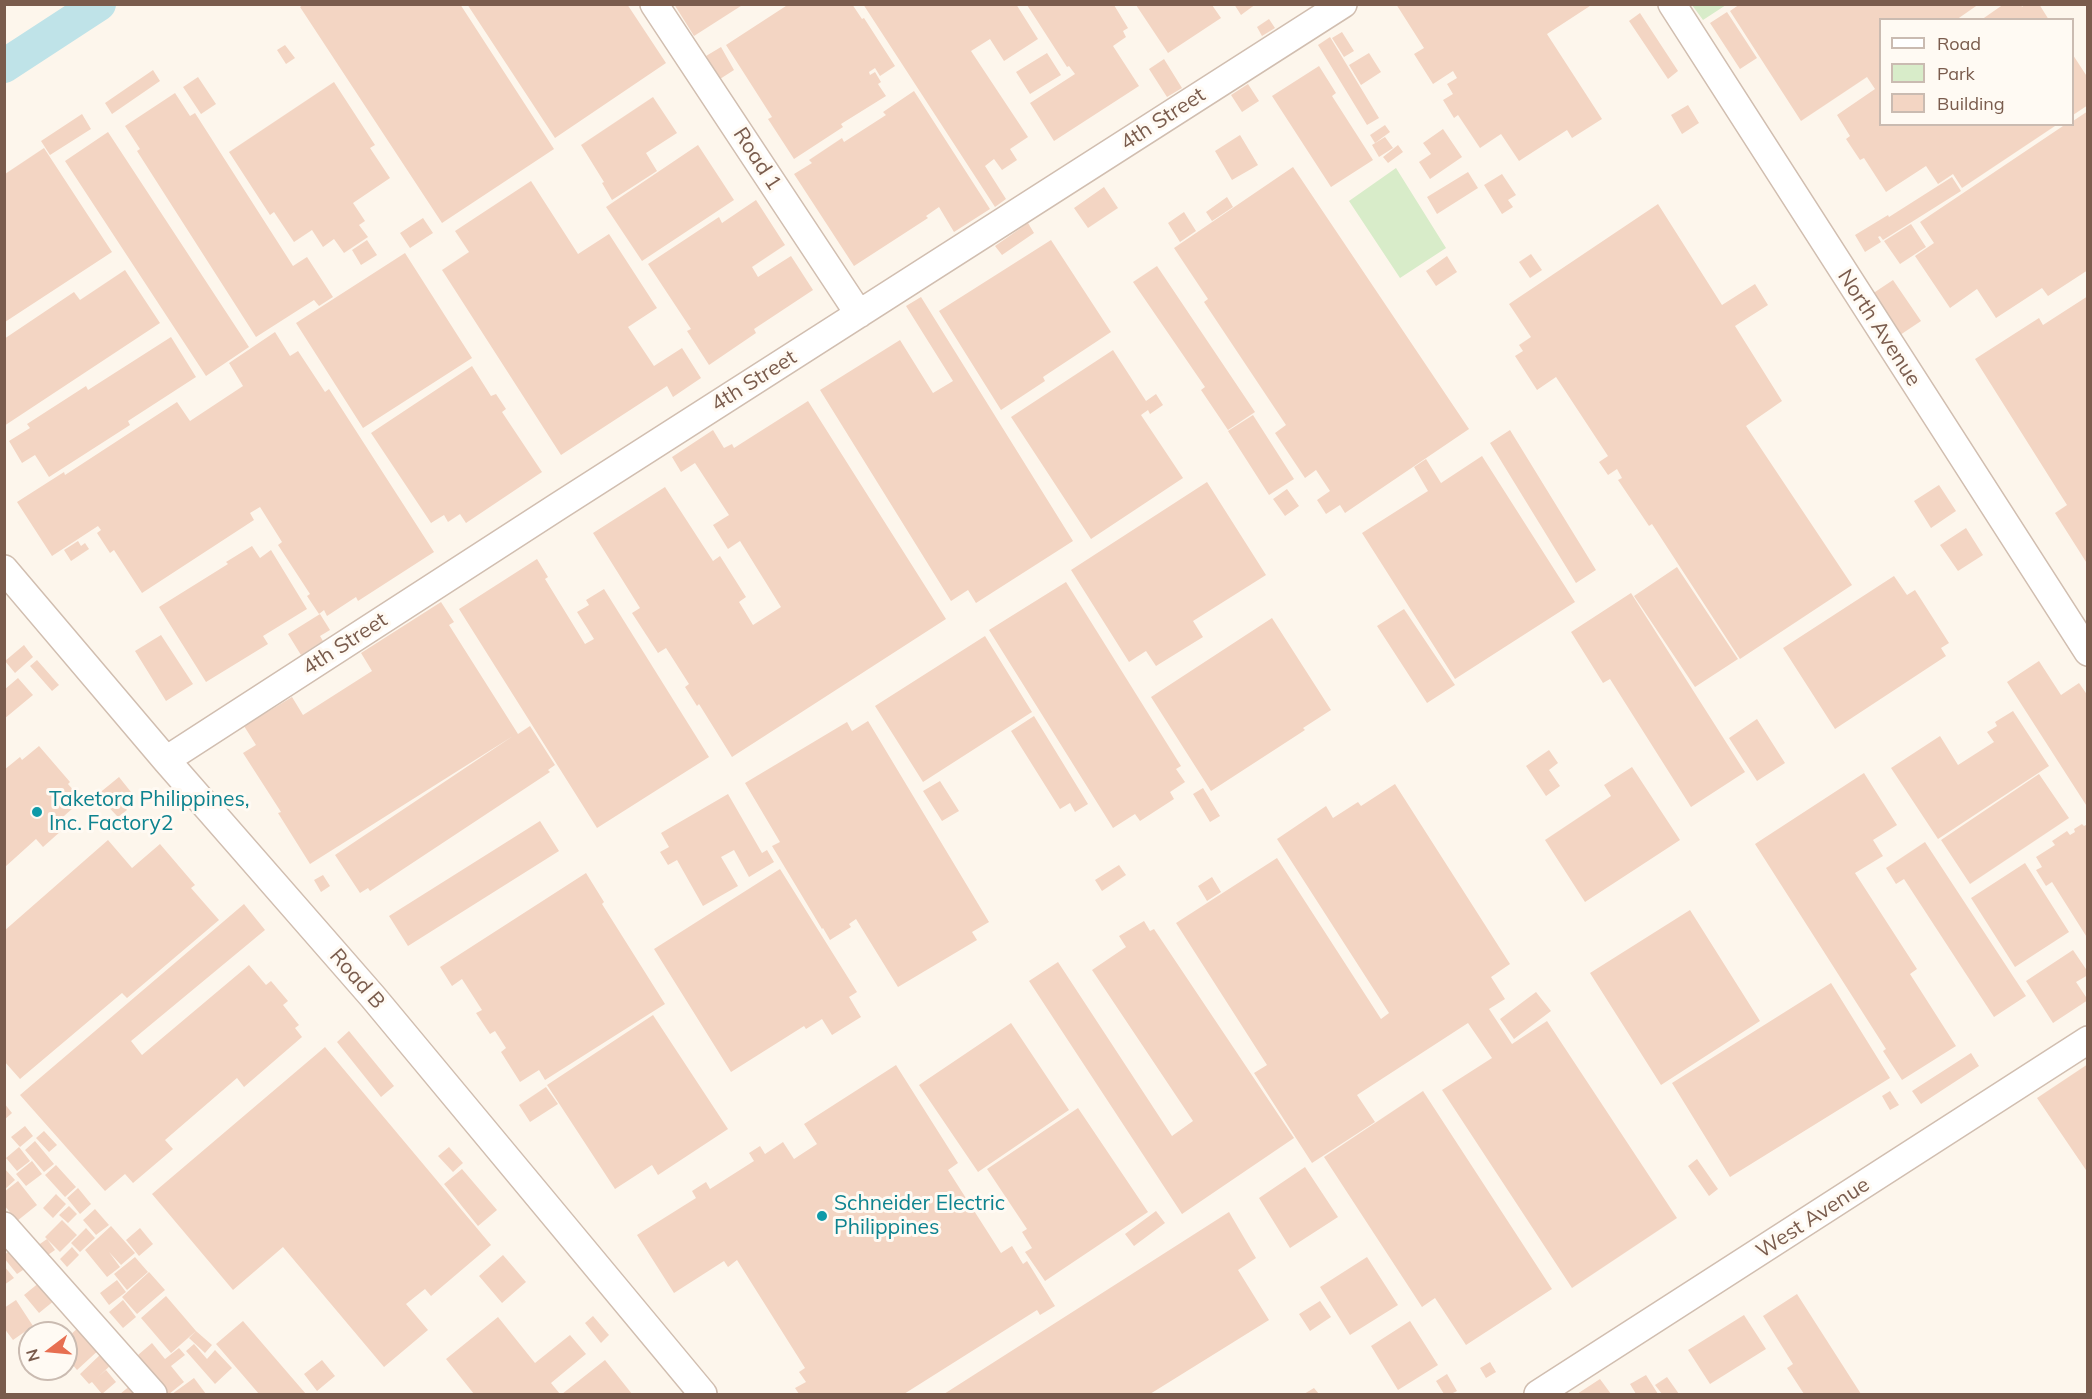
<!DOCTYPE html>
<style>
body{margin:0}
#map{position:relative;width:2092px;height:1399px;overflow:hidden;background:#fdf6ec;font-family:Mulish,sans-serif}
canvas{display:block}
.frame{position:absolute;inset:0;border:6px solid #7a5c4d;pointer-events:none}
.legend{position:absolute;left:1879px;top:18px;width:195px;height:108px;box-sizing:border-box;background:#fffaf3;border:2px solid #cabbb1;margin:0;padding:8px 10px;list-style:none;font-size:18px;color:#7a5c4d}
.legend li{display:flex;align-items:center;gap:12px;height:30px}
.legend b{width:30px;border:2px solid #cabbb1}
.north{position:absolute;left:18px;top:1321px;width:60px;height:60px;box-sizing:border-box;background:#fffaf3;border:2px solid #cabbb1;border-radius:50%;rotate:254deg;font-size:16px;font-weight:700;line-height:24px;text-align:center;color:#7a5c4d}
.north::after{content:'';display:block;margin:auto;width:21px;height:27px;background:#e76f51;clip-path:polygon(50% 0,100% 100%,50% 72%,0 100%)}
</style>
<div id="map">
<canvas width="2092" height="1399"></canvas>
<div class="frame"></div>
<ul class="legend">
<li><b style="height:8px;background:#fff"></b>Road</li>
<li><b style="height:16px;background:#d8ecc9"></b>Park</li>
<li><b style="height:16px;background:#f3d5c3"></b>Building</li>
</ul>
<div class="north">N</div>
</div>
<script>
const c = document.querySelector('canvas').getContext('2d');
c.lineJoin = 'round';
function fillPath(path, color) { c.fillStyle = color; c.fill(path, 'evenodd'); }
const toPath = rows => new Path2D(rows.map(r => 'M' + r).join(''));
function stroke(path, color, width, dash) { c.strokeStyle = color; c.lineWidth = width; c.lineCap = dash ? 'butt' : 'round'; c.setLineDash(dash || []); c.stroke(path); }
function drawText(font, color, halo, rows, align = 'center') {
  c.font = font + ' Mulish,sans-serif'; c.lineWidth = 6; c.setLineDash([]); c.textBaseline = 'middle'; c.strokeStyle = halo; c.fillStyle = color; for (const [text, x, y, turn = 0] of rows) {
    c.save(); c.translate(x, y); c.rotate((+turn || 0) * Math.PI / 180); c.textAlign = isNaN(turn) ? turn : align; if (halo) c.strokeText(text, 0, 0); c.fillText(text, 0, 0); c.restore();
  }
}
fillPath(toPath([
 [1692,5,1726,5,1703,20],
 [1396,168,1446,248,1400,278,1349,201]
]), '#d8ecc9');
stroke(toPath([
 [4,66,99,4]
]), '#bfe3e8', 34);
fillPath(toPath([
 [304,4,460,4,554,149,442,223,300,7],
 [467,4,627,4,666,63,555,138],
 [674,4,744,4,694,36],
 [789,4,852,4,862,19,864,18,895,66,880,76,875,68,869,72,870,75,875,72,881,82,878,84,886,96,841,124,843,127,794,159,768,119,772,117,726,45],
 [863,4,1016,4,1038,39,1004,61,990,39,971,51,1028,137,1010,149,1017,160,1002,170,994,159,985,166,1006,199,995,207],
 [1234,4,1256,4,1241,15],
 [1396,4,1593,4,1547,34,1602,119,1572,138,1567,130,1519,161,1501,134,1480,148,1458,115,1454,118,1443,100,1453,94,1447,84,1457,78,1453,71,1433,84,1414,54,1424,48],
 [1740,4,1979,4,1956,20,1880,20,1880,124,2058,124,1962,188,1953,174,1938,184,1926,166,1886,192,1864,158,1860,160,1846,139,1850,136,1837,115,1875,89,1867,77,1801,121,1730,11],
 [2004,4,2021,4,2022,7,2025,4,2039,4,2049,20,1981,20],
 [1027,5,1114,5,1128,28,1123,31,1126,37,1113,46,1139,86,1054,141,1030,103,1075,74,1069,66,1067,67],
 [1136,5,1212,5,1221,18,1168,53],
 [1727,12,1757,58,1740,69,1710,23],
 [1640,13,1678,71,1668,79,1629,21],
 [1269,19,1275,28,1262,36,1257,27],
 [1342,32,1354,51,1344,57,1332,38],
 [1330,37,1379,118,1367,125,1318,45],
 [285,45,295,58,286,64,277,50],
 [721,47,734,70,720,79,706,56],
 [1047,53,1061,75,1030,94,1016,72],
 [1369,53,1381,72,1361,85,1349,65],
 [2073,55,2088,78,2088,105,2073,115],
 [1164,59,1182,88,1167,97,1149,69],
 [1319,66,1336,93,1332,96,1373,160,1331,187,1272,96],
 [153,70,160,81,112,114,105,103],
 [198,77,216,104,201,114,183,87],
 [334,82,375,145,370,148,390,178,353,203,365,221,359,225,368,237,344,253,334,239,323,247,312,230,294,242,274,212,270,215,229,152],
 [1248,84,1259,101,1242,112,1231,95],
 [914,91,990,209,954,232,939,207,926,216,928,218,854,266,794,174,812,163,809,160,842,138,844,142,886,115,883,112],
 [175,93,190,116,195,113,293,266,307,257,333,297,319,306,314,300,256,337,137,151,140,149,125,126],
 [653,97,677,133,646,153,657,171,612,200,602,183,604,182,581,145],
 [1688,105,1699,123,1682,134,1671,115],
 [2088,111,2088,270,2048,296,2042,288,1996,318,1977,289,1950,308,1915,256,1934,243,1920,222,2066,124,2073,124,2073,121],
 [82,114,91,129,50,155,41,141],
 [1385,125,1390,132,1375,143,1370,135],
 [1443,129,1462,157,1430,179,1419,162,1431,154,1423,143],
 [108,132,249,347,206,376,65,161],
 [1240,135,1258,165,1232,180,1215,151],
 [1385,137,1393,148,1379,157,1372,145],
 [698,145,734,200,642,261,606,207],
 [1398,145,1403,152,1388,163,1383,157],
 [44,148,112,252,5,322,5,174],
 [1293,167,1469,429,1345,513,1340,505,1326,514,1317,500,1330,491,1316,470,1305,478,1275,433,1286,425,1204,302,1208,299,1174,248],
 [1468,172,1478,188,1437,214,1427,197],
 [1502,174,1516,195,1508,200,1513,207,1502,214,1484,185],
 [1952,177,1961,191,1883,240,1880,236,1878,237,1881,242,1865,252,1855,235,1888,215,1889,217],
 [531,181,578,254,609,234,657,308,628,327,654,366,682,348,701,378,673,397,667,386,561,455,442,270,469,252,455,231],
 [1104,187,1118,208,1088,228,1074,208],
 [1227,197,1233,207,1212,221,1206,212],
 [756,200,785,245,752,267,758,277,791,256,813,290,754,329,756,333,709,365,687,331,691,329,648,264,719,217,722,223],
 [1658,204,1722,305,1755,284,1768,305,1735,326,1782,401,1746,426,1852,585,1740,659,1652,524,1649,526,1618,480,1622,478,1617,469,1608,475,1599,462,1608,456,1556,377,1537,390,1515,356,1523,351,1519,345,1531,337,1509,304],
 [1184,212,1196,231,1180,242,1168,223],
 [423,218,433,233,410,248,400,233],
 [1028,223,1034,233,1002,255,995,246],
 [1911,224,1926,247,1900,264,1884,241],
 [367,240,377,255,361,265,352,250],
 [1051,240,1111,332,1043,377,1045,381,1001,410,939,311],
 [405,253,472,358,363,428,296,323],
 [1531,254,1542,270,1530,278,1519,262],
 [1447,256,1457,272,1436,286,1426,271],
 [1157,266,1255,412,1228,430,1201,390,1205,387,1133,282],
 [125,270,160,323,4,426,4,339,74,292,80,300],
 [1893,280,1921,321,1900,335,1872,294],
 [2088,296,2088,565,2055,513,2067,505,1975,359,2039,318,2043,325],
 [921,297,1073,541,976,603,968,590,951,601,820,390,900,340,933,393,953,381,906,306],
 [275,332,290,356,298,351,325,392,329,389,434,552,358,601,356,597,327,616,324,610,319,614,307,596,310,594,278,545,282,542,260,507,250,513,254,520,142,593,114,550,110,553,97,533,101,530,98,526,52,556,17,502,64,472,65,475,177,402,190,421,243,386,229,363],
 [171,337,196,377,128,421,130,425,49,477,35,455,22,463,9,441,30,428,27,424,86,386,88,390],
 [1113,350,1146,401,1156,394,1163,405,1150,414,1148,410,1141,415,1183,478,1091,539,1011,417],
 [472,366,491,396,496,394,506,409,502,412,542,472,466,523,460,514,448,522,444,515,431,523,371,433],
 [808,401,946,619,732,757,699,704,697,706,685,687,689,684,666,648,658,653,632,613,640,608,593,533,665,487,713,561,720,556,746,597,739,602,753,625,781,607,740,541,728,549,713,525,729,515,695,463,681,472,672,457,713,430,724,448,732,444,734,448],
 [1253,415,1294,479,1269,495,1228,431],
 [1510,430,1596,570,1576,583,1490,443],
 [1482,456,1575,602,1455,679,1362,533,1428,491,1414,467,1426,459,1441,483],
 [1207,482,1266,575,1193,621,1203,637,1156,666,1146,651,1129,662,1071,570],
 [1939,485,1956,511,1931,528,1914,501],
 [1287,489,1299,506,1285,516,1273,499],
 [1966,528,1983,555,1958,571,1940,545],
 [78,541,81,546,85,543,89,549,71,561,64,550],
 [252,546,260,558,271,550,307,609,263,636,268,644,206,682,159,607,228,564,226,562],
 [537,559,548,577,545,579,585,644,594,639,577,612,589,605,586,600,604,589,709,757,597,828,459,609],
 [1677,567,1738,659,1695,687,1634,596],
 [1894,576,1907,595,1915,590,1949,643,1941,648,1946,656,1835,729,1783,648],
 [1066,582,1181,766,1176,769,1185,782,1170,792,1174,799,1140,821,1135,814,1113,828,989,630],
 [1631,593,1745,772,1691,807,1610,679,1603,683,1571,632],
 [441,602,454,622,449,625,518,734,530,726,555,765,548,770,550,772,370,891,368,888,360,893,335,855,513,736,310,864,278,813,281,812,243,753,256,745,244,726,292,697,303,715,372,671,361,653],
 [1404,609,1455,685,1427,703,1377,626],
 [320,614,330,630,320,636,323,641,301,655,288,634],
 [1272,618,1331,710,1303,728,1305,730,1211,791,1151,697],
 [161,635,193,684,166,701,135,651],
 [985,636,1032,712,923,782,875,706],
 [24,645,33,657,15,673,5,661],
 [37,660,59,685,52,691,30,666],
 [2039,661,2061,695,2079,683,2088,696,2088,808,2007,682],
 [18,678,33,695,4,719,4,690],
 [2013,711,2049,766,1938,839,1891,768,1940,736,1958,765,1994,742,1987,732,1997,726,1995,722],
 [1034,716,1088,804,1075,812,1070,803,1060,809,1011,731],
 [1757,719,1785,763,1757,781,1729,738],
 [868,721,989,922,972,932,977,940,898,987,856,919,849,924,851,927,830,940,823,928,822,929,772,846,780,842,745,783,847,722,852,731],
 [39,746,70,782,68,784,82,800,55,824,61,831,43,847,36,839,5,867,5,780,6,778,4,770,20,757,22,760],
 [1549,750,1558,763,1549,770,1560,786,1546,796,1526,766],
 [1632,767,1680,840,1585,902,1545,840,1611,796,1604,785],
 [1864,773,1897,825,1873,840,1883,856,1855,873,1917,969,1910,974,1956,1046,1902,1080,1883,1051,1886,1049,1755,844],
 [2039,774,2069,818,1970,884,1941,840],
 [119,777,131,792,119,801,127,810,118,817,97,795],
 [940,781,959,811,942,821,923,791],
 [1395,784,1510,964,1491,977,1505,999,1489,1009,1512,1044,1547,1021,1677,1218,1572,1288,1442,1090,1492,1058,1468,1023,1357,1095,1375,1122,1312,1163,1254,1073,1267,1065,1176,923,1277,858,1381,1019,1389,1013,1277,839,1326,806,1333,818,1358,802,1361,806],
 [1203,788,1220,816,1210,822,1193,794],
 [728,794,762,853,767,850,774,862,749,877,734,850,721,857,738,886,703,906,677,860,668,865,660,852,669,847,661,833],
 [540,821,559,851,408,946,389,916],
 [2082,824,2084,826,2088,824,2088,939,2052,882,2046,886,2036,870,2042,867,2036,857,2055,845,2052,841,2067,831,2070,835,2075,832,2074,829],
 [108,840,132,868,160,844,195,885,191,888,219,920,127,998,122,993,20,1079,4,1061,4,931],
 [1925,842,2026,996,1994,1017,1904,879,1896,884,1886,868],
 [2025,863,2069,932,2015,967,1971,898],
 [1119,865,1126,875,1102,891,1095,880],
 [780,869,857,992,849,997,861,1017,832,1035,822,1019,806,1029,804,1026,731,1072,654,949],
 [586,873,604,902,602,904,665,1004,545,1080,539,1070,520,1082,501,1052,506,1048,495,1031,490,1034,476,1013,482,1010,462,979,452,986,440,967],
 [323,875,330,886,321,892,314,880],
 [1212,877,1221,892,1207,901,1198,886],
 [244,904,265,930,131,1041,142,1055,249,965,266,985,271,981,288,1001,283,1005,299,1025,295,1028,302,1037,244,1087,237,1078,165,1140,173,1149,133,1183,125,1174,105,1191,20,1095],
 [1690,910,1760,1021,1661,1085,1590,973],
 [1144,921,1150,931,1154,929,1294,1138,1182,1214,1029,981,1058,962,1172,1136,1193,1121,1092,970,1126,947,1119,936],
 [2073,950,2088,972,2088,975,2076,982,2088,1000,2053,1023,2026,981],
 [1831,983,1890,1078,1730,1177,1672,1083],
 [1536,992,1551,1011,1514,1039,1500,1019],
 [653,1015,728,1129,658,1175,652,1165,615,1189,547,1085],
 [1011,1023,1069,1110,978,1172,919,1085],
 [349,1031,394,1086,381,1097,337,1042],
 [325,1047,491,1245,431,1296,425,1289,406,1304,428,1330,384,1367,283,1247,233,1290,152,1194],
 [1971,1053,1979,1066,1921,1104,1912,1091],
 [2088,1064,2088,1173,2037,1098],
 [896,1065,958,1163,948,1170,1001,1253,1012,1246,1023,1264,1027,1261,1055,1306,1040,1315,1037,1310,904,1394,799,1394,795,1388,806,1382,799,1372,805,1368,737,1260,728,1267,724,1261,674,1293,637,1235,696,1198,692,1191,706,1182,710,1189,754,1161,749,1153,760,1146,765,1154,783,1142,794,1159,817,1144,804,1124],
 [546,1087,558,1104,530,1122,519,1105],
 [1423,1091,1552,1289,1466,1345,1435,1298,1422,1307,1324,1157],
 [1890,1091,1899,1105,1890,1110,1882,1096],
 [4,1103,12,1113,4,1120],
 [1078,1108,1148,1212,1045,1281,1025,1252,1032,1248,1022,1232,1027,1229,987,1169],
 [25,1126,33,1136,20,1147,11,1137],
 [44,1131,57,1145,49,1152,36,1138],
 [35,1141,54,1164,44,1172,25,1150],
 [19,1147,30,1161,17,1171,6,1158],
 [449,1147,463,1163,453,1172,438,1156],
 [1697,1159,1718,1189,1709,1196,1688,1166],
 [32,1161,42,1174,26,1186,16,1174],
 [56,1165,76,1187,65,1197,45,1175],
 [1305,1167,1338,1217,1290,1248,1259,1198],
 [4,1168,15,1180,4,1190],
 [462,1169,497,1210,478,1226,444,1184],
 [18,1181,37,1205,17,1221,4,1205,4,1192],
 [78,1188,91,1204,80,1214,67,1198],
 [56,1194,66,1204,53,1218,43,1208],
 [69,1206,77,1214,68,1223,59,1215],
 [95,1209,109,1225,96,1235,83,1220],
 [1156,1211,1165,1223,1134,1246,1125,1234],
 [1229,1212,1256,1258,1238,1270,1269,1320,1150,1394,944,1394],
 [62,1220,77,1235,60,1252,45,1237],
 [111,1226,135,1253,121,1265,109,1252,120,1267,107,1277,85,1250],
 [86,1228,95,1238,80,1252,71,1243],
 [140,1228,153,1244,139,1256,126,1240],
 [47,1239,55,1250,45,1257,37,1246],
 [15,1247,29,1266,17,1274,4,1258,4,1255],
 [72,1247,79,1255,67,1267,60,1259],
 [503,1255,526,1282,502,1303,479,1276],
 [135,1257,148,1272,127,1290,114,1274],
 [1367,1257,1398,1305,1350,1335,1320,1287],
 [4,1266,14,1278,4,1285],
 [149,1272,165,1290,137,1314,122,1297],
 [117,1280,126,1292,109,1305,100,1293],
 [40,1282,55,1300,39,1313,24,1295],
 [1797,1294,1861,1394,1804,1394,1787,1368,1793,1364,1763,1316],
 [166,1296,196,1331,171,1353,141,1318],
 [16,1300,33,1326,13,1340,4,1328,4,1308],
 [123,1300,136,1317,123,1328,109,1312],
 [1320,1301,1331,1317,1310,1331,1299,1314],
 [1744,1315,1766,1349,1710,1384,1688,1350],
 [593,1316,609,1335,601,1343,585,1323],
 [498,1317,535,1363,570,1335,586,1354,551,1383,560,1394,474,1394,446,1359],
 [243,1321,306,1394,259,1394,216,1344],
 [1410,1321,1438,1365,1398,1390,1371,1346],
 [82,1324,102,1347,77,1370,66,1357,66,1339],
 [196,1331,212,1345,205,1353,189,1338],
 [152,1343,165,1359,179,1348,185,1355,171,1366,184,1382,169,1394,159,1394,131,1361],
 [194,1344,207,1359,215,1350,232,1368,215,1384,186,1351],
 [102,1353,112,1364,98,1377,106,1370,116,1382,102,1394,92,1382,89,1384,80,1374],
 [322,1360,335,1376,317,1391,304,1374],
 [605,1360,632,1394,562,1394],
 [1490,1362,1496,1372,1486,1378,1480,1368],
 [1447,1374,1457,1391,1451,1394,1444,1394,1436,1381],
 [1646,1375,1658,1394,1636,1394,1630,1384],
 [1667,1377,1679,1394,1662,1394,1655,1385],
 [194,1378,206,1394,172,1394],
 [1600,1379,1611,1394,1577,1394],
 [131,1385,140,1394,120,1394],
 [1314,1388,1319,1394,1304,1394]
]), '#f3d5c3');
const minor = toPath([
 [654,4,859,314],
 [1672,4,2088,652],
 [4,569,166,760,373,997,703,1394],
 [166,760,557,507,1343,4],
 [4,1226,153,1394],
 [1538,1394,2088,1040]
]);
stroke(minor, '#d1beb0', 30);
stroke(minor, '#fff', 27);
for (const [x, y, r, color] of [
 [37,812,6,"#0f9aa8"],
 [822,1216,6,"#0f9aa8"]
]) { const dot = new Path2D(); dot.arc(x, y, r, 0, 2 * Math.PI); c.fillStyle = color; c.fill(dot); stroke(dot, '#fffaf3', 2); }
drawText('21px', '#7a5c4d', '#fffaf3', [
 ["4th Street",1163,119,-33],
 ["Road 1",757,159,57],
 ["North Avenue",1879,328,57],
 ["4th Street",754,381,-32],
 ["4th Street",345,644,-33],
 ["Road B",357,979,49],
 ["West Avenue",1813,1218,-33]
]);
drawText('21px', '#0d838f', '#fffaf3', [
 ["Taketora Philippines,",49,800],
 ["Inc. Factory2",49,824],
 ["Schneider Electric",834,1204],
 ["Philippines",834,1228]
], 'left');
</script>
